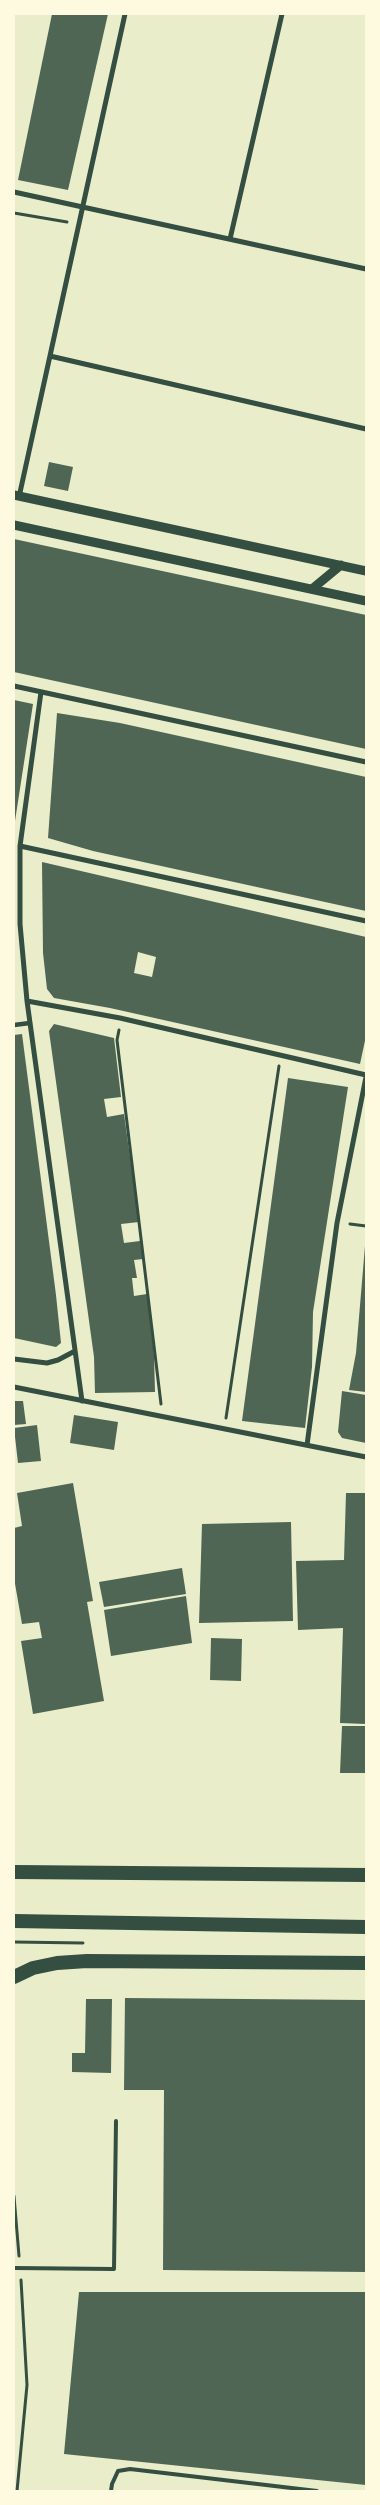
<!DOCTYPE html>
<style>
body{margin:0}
#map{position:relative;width:380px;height:2505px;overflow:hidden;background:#e9edc9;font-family:"Noto Sans",sans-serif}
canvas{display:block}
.frame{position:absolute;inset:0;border:15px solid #fefae0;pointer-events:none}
</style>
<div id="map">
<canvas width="380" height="2505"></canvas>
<div class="frame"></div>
</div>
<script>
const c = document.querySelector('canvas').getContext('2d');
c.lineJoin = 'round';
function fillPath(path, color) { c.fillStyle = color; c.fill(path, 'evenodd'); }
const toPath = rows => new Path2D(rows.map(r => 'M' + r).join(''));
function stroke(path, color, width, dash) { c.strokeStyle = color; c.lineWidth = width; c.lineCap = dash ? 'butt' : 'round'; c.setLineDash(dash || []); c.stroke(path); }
fillPath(toPath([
 [52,14,108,14,68,190,18,180],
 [49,462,73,467,68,491,44,486],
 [14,539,366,615,366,749,14,672],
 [14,700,33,704,15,821,14,821],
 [57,713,120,723,366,777,366,911,93,851,48,838],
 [42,862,366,937,366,1036,360,1064,110,1008,54,998,47,989,43,953],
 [138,952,156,957,152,977,134,973],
 [54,1024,114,1038,121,1097,104,1099,107,1117,124,1114,139,1222,121,1224,124,1243,140,1241,143,1259,134,1260,137,1278,132,1278,134,1296,147,1294,154,1355,155,1392,95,1393,94,1357,49,1031],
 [22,1034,56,1295,61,1343,56,1347,14,1338,14,1035],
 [288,1078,348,1087,313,1312,312,1367,305,1428,242,1421],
 [365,1246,366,1246,366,1392,349,1390,356,1353],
 [342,1391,366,1395,366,1443,342,1438,338,1432],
 [14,1401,23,1401,26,1424,14,1425],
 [74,1415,118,1422,114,1450,70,1443],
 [37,1425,41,1461,18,1463,14,1428],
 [73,1483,93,1601,87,1602,104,1701,33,1714,21,1641,42,1638,39,1622,22,1624,14,1578,14,1528,22,1526,17,1493],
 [346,1493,366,1493,366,1724,340,1723,343,1628,298,1630,296,1561,344,1560],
 [291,1522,293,1621,199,1623,202,1524],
 [182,1568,186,1594,104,1607,99,1582],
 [186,1596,192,1643,111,1656,104,1610],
 [211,1638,242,1639,241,1681,210,1680],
 [342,1726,366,1726,366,1773,340,1773],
 [125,1998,366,2000,366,2272,163,2270,164,2090,124,2090],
 [86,1999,112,1999,111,2073,72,2072,72,2053,85,2053],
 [79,2292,366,2292,366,2485,64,2454]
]), '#4f6655');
stroke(toPath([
 [14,213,67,222],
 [119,1030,117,1040,161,1404],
 [350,1224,366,1226],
 [226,1418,279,1066],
 [14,1942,83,1943],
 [14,2196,19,2256],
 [17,2491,27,2385,21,2280]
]), '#344e41', 3);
stroke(toPath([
 [14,2268,114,2269,116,2121],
 [111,2491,112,2484,118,2471,130,2469,317,2491]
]), '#344e41', 4);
stroke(toPath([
 [14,1025,30,1023]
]), '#344e41', 4.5);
stroke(toPath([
 [14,192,366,269],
 [230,239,282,14],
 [50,356,366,429],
 [19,497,125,14],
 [14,686,366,762],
 [41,692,20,846,20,924,27,1001,82,1401],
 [20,846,366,921],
 [27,1001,120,1018,366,1075],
 [14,1359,47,1363,58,1360,75,1351],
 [14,1387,366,1457],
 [307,1445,337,1223,366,1077]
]), '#344e41', 5);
stroke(toPath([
 [14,495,366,571],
 [14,525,366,601],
 [312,589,341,565]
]), '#344e41', 9);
stroke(toPath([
 [14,1872,366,1875],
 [14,1921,366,1927],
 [14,1977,33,1968,57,1963,87,1961,366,1963]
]), '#344e41', 14);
</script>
